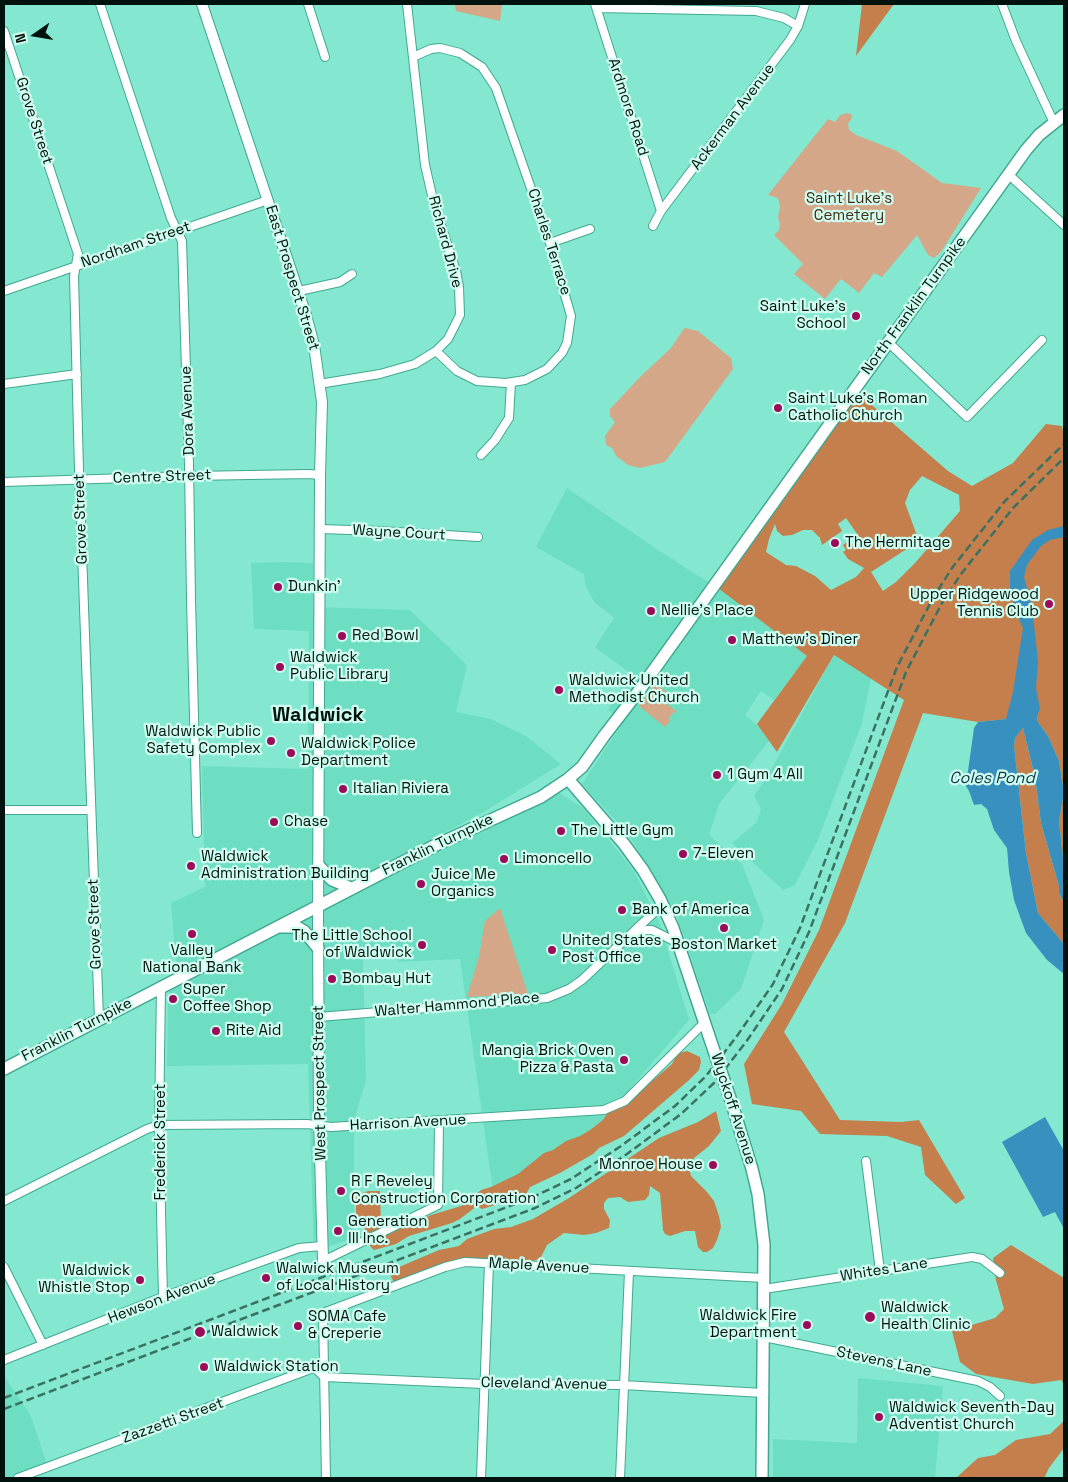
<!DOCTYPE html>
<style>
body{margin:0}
#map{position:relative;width:1068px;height:1482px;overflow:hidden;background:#83e8cf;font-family:"Space Grotesk",sans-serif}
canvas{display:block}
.frame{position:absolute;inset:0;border:5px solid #00120d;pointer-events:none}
.north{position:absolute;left:10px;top:10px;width:50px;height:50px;-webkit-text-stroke:4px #cffef1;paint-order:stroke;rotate:257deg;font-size:14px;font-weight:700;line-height:20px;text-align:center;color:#00120d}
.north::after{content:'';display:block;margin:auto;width:18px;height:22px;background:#00120d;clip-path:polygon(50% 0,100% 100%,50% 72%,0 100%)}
</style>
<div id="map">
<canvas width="1068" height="1482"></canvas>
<div class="frame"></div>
<div class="north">N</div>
</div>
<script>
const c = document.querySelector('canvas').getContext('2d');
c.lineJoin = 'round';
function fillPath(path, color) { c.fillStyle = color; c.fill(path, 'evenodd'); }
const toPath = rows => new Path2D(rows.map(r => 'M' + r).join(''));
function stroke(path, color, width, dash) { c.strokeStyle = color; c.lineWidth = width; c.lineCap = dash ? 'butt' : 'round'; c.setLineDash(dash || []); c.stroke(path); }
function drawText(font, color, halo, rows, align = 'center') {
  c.font = font + ' "Space Grotesk",sans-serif'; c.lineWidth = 4.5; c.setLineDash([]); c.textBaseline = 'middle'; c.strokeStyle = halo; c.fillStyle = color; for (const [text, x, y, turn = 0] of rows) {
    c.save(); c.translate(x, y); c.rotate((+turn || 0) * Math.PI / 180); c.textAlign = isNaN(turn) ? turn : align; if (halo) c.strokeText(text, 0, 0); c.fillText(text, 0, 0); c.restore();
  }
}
fillPath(toPath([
 [567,488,661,552,718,588,807,656,774,700,761,691,745,715,772,737,719,804,709,835,742,864,764,920,741,989,715,1014,710,1014,677,917,629,835,582,784,622,724,608,709,631,674,595,647,614,618,595,603,585,585,584,574,536,547],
 [286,562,313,563,313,607,410,610,467,665,456,712,491,719,526,736,561,764,487,810,355,881,558,792,583,808,634,871,660,924,689,1020,603,1120,527,1176,493,1191,460,959,398,962,397,956,363,959,366,1080,354,1121,354,1238,314,1251,308,1064,167,1066,168,999,176,962,171,903,205,887,202,766,308,769,309,631,254,629,251,563],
 [834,655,871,678,862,723,817,842,795,885,783,890,732,843,757,822,761,809,754,796,767,777],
 [4,1376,31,1416,47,1465,20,1478,4,1478],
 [858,1378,943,1386,935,1478,773,1478,773,1439,857,1443]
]), '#6edec3');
fillPath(toPath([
 [455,4,502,4,500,21,456,11],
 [848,113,852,115,851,120,848,123,849,130,856,135,897,151,942,183,981,188,941,252,934,258,928,255,917,235,882,277,874,273,859,293,841,279,825,299,794,274,803,264,774,235,779,230,780,225,778,217,780,207,778,198,768,195,828,119,835,122,840,115],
 [685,328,698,331,731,358,733,369,665,462,640,468,628,465,616,456,612,448,606,445,605,436,615,422,610,416,610,409,641,376,671,348,683,330],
 [655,683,672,696,668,702,666,703,677,712,673,713,669,718,670,721,665,727,639,706],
 [500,908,528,994,467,997,479,956,485,921]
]), '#d4a788');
fillPath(toPath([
 [862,4,894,4,856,56],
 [859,394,948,471,972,486,1013,463,1046,424,1062,426,1064,436,1064,866,1059,821,1064,793,1059,761,1048,736,1038,722,1037,716,978,722,923,713,845,923,784,1032,840,1120,901,1122,919,1120,965,1198,956,1204,925,1175,921,1147,887,1136,820,1134,801,1111,752,1104,744,1064,782,1004,819,930,904,700,834,655,777,752,757,724,807,656,718,588,762,525,812,460],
 [922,476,959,495,960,511,915,563,896,582,883,591,871,572,919,541,905,503,910,490],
 [846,518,860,538,850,546,847,542,843,545,846,550,843,552,848,559,864,568,856,577,831,590,815,576,796,566,786,565,766,552,769,539,775,524,777,531,783,536,792,535,803,530,812,530,820,538,822,545,842,531,838,524],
 [1023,728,1035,777,1041,823,1059,886,1059,893,1064,902,1064,944,1038,913,1026,853,1014,746,1015,738],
 [687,1051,700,1057,701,1062,699,1070,688,1081,624,1136,599,1148,593,1154,560,1173,530,1187,525,1196,482,1209,477,1206,460,1219,452,1223,409,1236,396,1244,374,1250,370,1246,365,1229,362,1225,356,1226,356,1196,368,1191,380,1191,381,1225,384,1226,402,1228,431,1215,461,1206,481,1190,491,1187,518,1174,544,1153,553,1150,566,1141,580,1136,590,1130,603,1120,608,1112,625,1097,644,1088,672,1064,676,1056,680,1053],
 [716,1111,721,1131,709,1146,694,1158,689,1167,691,1176,707,1192,714,1201,719,1216,721,1227,717,1240,713,1248,707,1252,703,1252,698,1247,695,1231,685,1231,670,1236,665,1234,663,1230,660,1193,650,1186,649,1195,645,1200,628,1202,620,1197,608,1198,604,1203,604,1209,610,1220,609,1228,596,1233,584,1235,564,1233,547,1245,541,1257,536,1260,528,1263,469,1259,453,1261,394,1282,391,1277,392,1272,399,1267,439,1250,459,1246,467,1239,494,1229,511,1227,533,1219,569,1198,659,1138,698,1122],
 [1011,1245,1064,1278,1064,1384,1061,1380,1033,1384,976,1374,960,1362,952,1331,995,1318,1004,1309,996,1280,993,1258],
 [1064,1421,1064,1448,1049,1468,1044,1478,956,1478,978,1458,995,1455,1016,1440,1050,1434]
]), '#c47f4c');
fillPath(toPath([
 [1064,526,1064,537,1050,540,1041,546,1027,565,1024,577,1032,607,1038,661,1036,688,1040,709,1037,716,1038,722,1048,736,1059,761,1064,793,1059,821,1064,866,1064,902,1059,893,1059,886,1041,823,1035,777,1023,728,1015,738,1014,746,1026,853,1038,913,1064,944,1064,974,1047,960,1026,933,1014,900,1009,872,1007,848,994,830,987,809,981,804,974,805,969,791,964,783,968,771,974,728,978,722,1006,719,1013,692,1023,628,1015,611,1010,589,1010,571,1032,540,1048,530],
 [1045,1117,1064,1151,1064,1229,1055,1212,1043,1217,1002,1142]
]), '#3890bf');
const street = toPath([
 [100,4,171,218,182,241,189,465,191,600,197,833],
 [308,4,325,57],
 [595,4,661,211],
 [1002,4,1016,41,1054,123],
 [597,8,756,11,784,18,798,26],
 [4,31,78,254,74,276,79,470,99,1019],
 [413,57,431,49,440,48,460,53,482,67,496,88,550,243,571,316,567,343,562,353,547,369,525,380,506,383,477,381,457,371,436,351],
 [1008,174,1064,225],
 [653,226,661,211,790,40,798,26,805,4],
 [550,243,590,229],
 [4,291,268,200],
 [299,291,340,282,352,274],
 [888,342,967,417,1042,340],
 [4,384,77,374],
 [319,384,380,374,415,364,436,351,448,339,460,315,459,287,456,271,434,204,425,165,407,4],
 [481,455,495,440,509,418,511,383],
 [4,482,190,476,309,474,320,475],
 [320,529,381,531,478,537],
 [4,810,90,810],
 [634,934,647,930,652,930,678,943],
 [161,987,159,1125,163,1297],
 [319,1017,547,998,569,989,582,980,663,904],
 [866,1161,880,1271],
 [4,1201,147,1129,159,1125,307,1124,331,1127,604,1110,625,1101,705,1022],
 [323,1261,438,1205,439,1121],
 [4,1267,43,1345],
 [764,1289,972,1257,982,1259,1000,1273],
 [764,1337,978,1381,990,1387,1000,1396],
 [4,1360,163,1297,299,1248,322,1246],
 [324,1377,483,1384,623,1385,763,1393],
 [18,1478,308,1370,315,1368,324,1377],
 [326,1478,323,1313,445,1267,465,1262,764,1278],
 [481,1478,489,1263],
 [620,1478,629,1272]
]);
const secondary = toPath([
 [202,4,306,315,314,345,322,402,320,475,318,919,319,1117,323,1261]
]);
const primary = toPath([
 [568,779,624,844,643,870,660,899,673,928,709,1036],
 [319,866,332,880,351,888],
 [280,927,297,927,304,931,318,948],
 [4,1069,434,846,541,797,568,779,582,767,604,736,638,692,1026,150,1039,135,1064,115],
 [732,1104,752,1169,758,1194,764,1245,762,1478]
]);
stroke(street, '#40a891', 10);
stroke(secondary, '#40a891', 12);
stroke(primary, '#40a891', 14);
stroke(street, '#fff', 8);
stroke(secondary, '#fff', 10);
stroke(primary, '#fff', 11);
stroke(toPath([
 [4,1398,531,1198,571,1179,621,1146,675,1106,706,1076,737,1036,773,984,800,928,897,667,933,598,952,568,1005,501,1064,444],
 [4,1409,535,1208,576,1188,627,1154,681,1114,714,1083,746,1042,782,989,809,932,906,672,942,603,961,574,1013,508,1064,458]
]), '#3a7163', 2.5, [8, 4]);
const primaryBridge = toPath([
 [709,1036,732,1104]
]);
stroke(primaryBridge, '#40a891', 14, []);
stroke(primaryBridge, '#fff', 11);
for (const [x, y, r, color] of [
 [856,316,5,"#9b0b59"],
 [778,408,5,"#9b0b59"],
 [835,543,5,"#9b0b59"],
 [278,587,5,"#9b0b59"],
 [1049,604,5,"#9b0b59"],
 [651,611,5,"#9b0b59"],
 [342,636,5,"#9b0b59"],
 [732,640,5,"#9b0b59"],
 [280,667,5,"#9b0b59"],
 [559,690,5,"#9b0b59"],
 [271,741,5,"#9b0b59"],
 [291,753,5,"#9b0b59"],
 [717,775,5,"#9b0b59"],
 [343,789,5,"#9b0b59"],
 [274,822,5,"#9b0b59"],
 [561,831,5,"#9b0b59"],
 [683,854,5,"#9b0b59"],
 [504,859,5,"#9b0b59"],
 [191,866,5,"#9b0b59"],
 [421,884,5,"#9b0b59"],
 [622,910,5,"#9b0b59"],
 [724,928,5,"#9b0b59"],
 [192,934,5,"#9b0b59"],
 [422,945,5,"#9b0b59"],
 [552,950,5,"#9b0b59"],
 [332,979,5,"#9b0b59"],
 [173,999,5,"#9b0b59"],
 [216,1031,5,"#9b0b59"],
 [624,1060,5,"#9b0b59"],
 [713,1165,5,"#9b0b59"],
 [341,1191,5,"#9b0b59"],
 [338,1231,5,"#9b0b59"],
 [266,1278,5,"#9b0b59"],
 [140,1280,5,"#9b0b59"],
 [870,1317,6,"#9b0b59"],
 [807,1325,5,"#9b0b59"],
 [298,1326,5,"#9b0b59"],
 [200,1332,6,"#9b0b59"],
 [204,1367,5,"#9b0b59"],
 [879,1417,5,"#9b0b59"]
]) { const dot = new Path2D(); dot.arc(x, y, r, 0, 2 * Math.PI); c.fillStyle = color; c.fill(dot); stroke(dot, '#cffef1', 2); }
drawText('15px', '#00120d', '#cffef1', [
 ["Ardmore Road",628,107,72],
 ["Ackerman Avenue",733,117,-53],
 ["Grove Street",34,121,72],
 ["Richard Drive",445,242,75],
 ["Charles Terrace",549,242,72],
 ["Nordham Street",136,245,-19],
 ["East Prospect Street",292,278,73],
 ["North Franklin Turnpike",914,306,-54],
 ["Dora Avenue",188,411,-92],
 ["Centre Street",162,477,-2],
 ["Grove Street",81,519,-92],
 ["Wayne Court",399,533,3],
 ["Franklin Turnpike",438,845,-26],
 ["Grove Street",95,924,-92],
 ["Walter Hammond Place",457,1005,-5],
 ["Franklin Turnpike",77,1030,-27],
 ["West Prospect Street",320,1083,-91],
 ["Wyckoff Avenue",733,1109,72],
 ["Harrison Avenue",408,1123,-3],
 ["Frederick Street",161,1142,-90],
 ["Maple Avenue",539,1266,3],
 ["Whites Lane",884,1270,-9],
 ["Hewson Avenue",162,1299,-21],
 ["Stevens Lane",884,1362,12],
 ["Cleveland Avenue",544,1384,1],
 ["Zazzetti Street",173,1421,-20]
]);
drawText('15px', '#442711', '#cffef1', [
 ["Saint Luke's",849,199],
 ["Cemetery",849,216]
]);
drawText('15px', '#00120d', '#cffef1', [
 ["Saint Luke's",846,307,"right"],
 ["School",846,324,"right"],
 ["Saint Luke's Roman",788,399],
 ["Catholic Church",788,416],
 ["The Hermitage",845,543],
 ["Dunkin'",288,587],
 ["Upper Ridgewood",1039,595,"right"],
 ["Tennis Club",1039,612,"right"],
 ["Nellie's Place",661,611],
 ["Red Bowl",352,636],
 ["Matthew's Diner",742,640],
 ["Waldwick",290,658],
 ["Public Library",290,675],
 ["Waldwick United",569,681],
 ["Methodist Church",569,698],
 ["Waldwick Public",261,732,"right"],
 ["Safety Complex",261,749,"right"],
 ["Waldwick Police",301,744],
 ["Department",301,761],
 ["1 Gym 4 All",727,775],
 ["Italian Riviera",353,789],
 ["Chase",284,822],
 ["The Little Gym",571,831],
 ["7-Eleven",693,854],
 ["Waldwick",201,857],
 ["Administration Building",201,874],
 ["Limoncello",514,859],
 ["Juice Me",431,875],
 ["Organics",431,892],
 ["Bank of America",632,910],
 ["The Little School",412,936,"right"],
 ["of Waldwick",412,953,"right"],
 ["United States",562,941],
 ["Post Office",562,958],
 ["Boston Market",724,945,"center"],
 ["Valley",192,951,"center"],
 ["National Bank",192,968,"center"],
 ["Bombay Hut",342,979],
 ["Super",183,990],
 ["Coffee Shop",183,1007],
 ["Rite Aid",226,1031],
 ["Mangia Brick Oven",614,1051,"right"],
 ["Pizza & Pasta",614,1068,"right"],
 ["Monroe House",703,1165,"right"],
 ["R F Reveley",351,1182],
 ["Construction Corporation",351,1199],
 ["Generation",348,1222],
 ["III Inc.",348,1239],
 ["Walwick Museum",276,1269],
 ["of Local History",276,1286],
 ["Waldwick",130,1271,"right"],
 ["Whistle Stop",130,1288,"right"],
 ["Waldwick",881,1308],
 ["Health Clinic",881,1325],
 ["Waldwick Fire",797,1316,"right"],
 ["Department",797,1333,"right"],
 ["SOMA Cafe",308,1317],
 ["& Creperie",308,1334],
 ["Waldwick",211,1332],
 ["Waldwick Station",214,1367],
 ["Waldwick Seventh-Day",889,1408],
 ["Adventist Church",889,1425]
], 'left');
drawText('italic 16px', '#0e3448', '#cffef1', [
 ["Coles Pond",992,779]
]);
drawText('bold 20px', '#00120d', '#cffef1', [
 ["Waldwick",318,716]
]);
</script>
